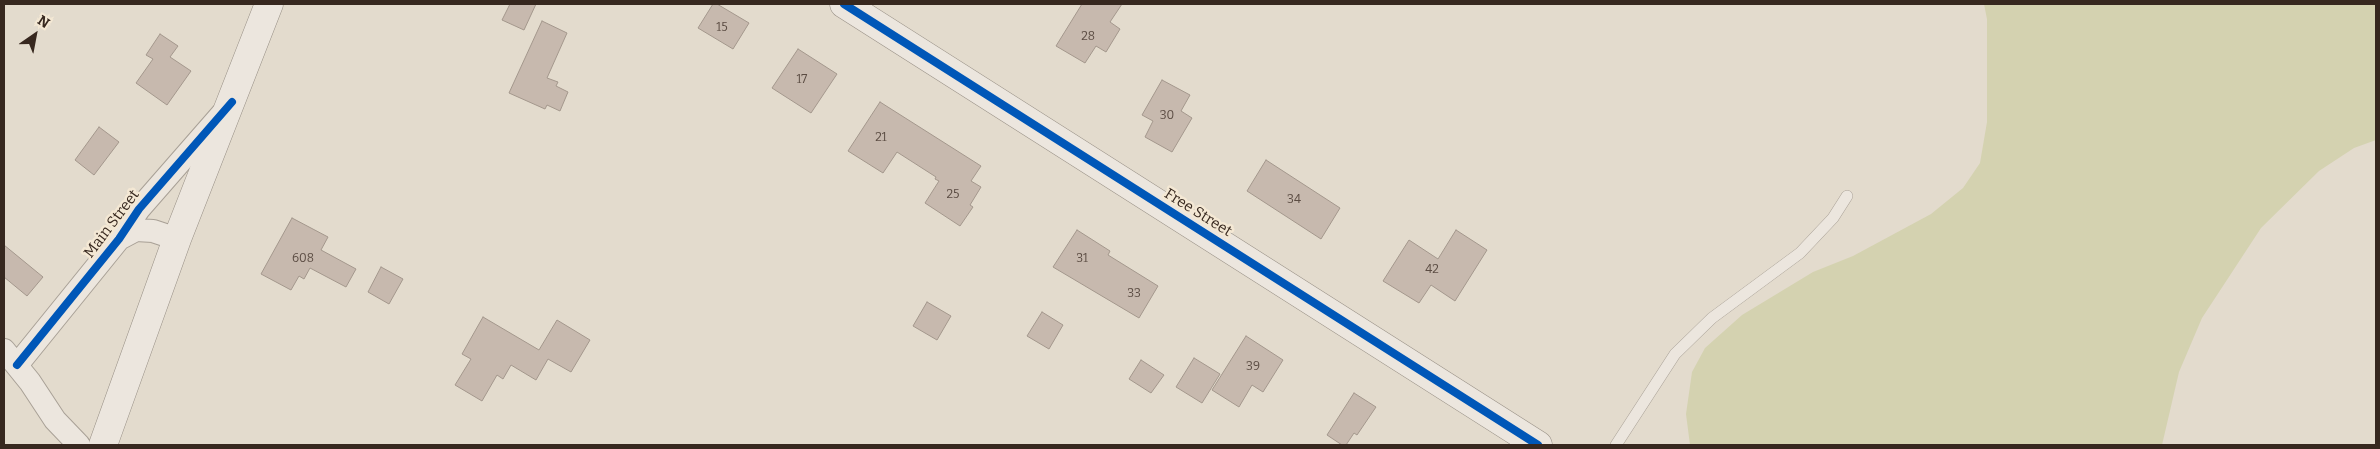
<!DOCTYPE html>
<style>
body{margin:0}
#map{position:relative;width:2380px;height:449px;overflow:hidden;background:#e3dbcd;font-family:Bitter,serif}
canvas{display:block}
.frame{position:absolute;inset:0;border:5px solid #37281f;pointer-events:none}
.north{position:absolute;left:10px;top:10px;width:50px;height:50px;-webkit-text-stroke:4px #f4e8d4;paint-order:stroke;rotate:33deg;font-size:14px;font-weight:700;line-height:20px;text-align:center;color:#37281f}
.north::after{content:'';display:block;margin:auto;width:18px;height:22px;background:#37281f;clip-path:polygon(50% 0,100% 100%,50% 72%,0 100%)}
</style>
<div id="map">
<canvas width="2380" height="449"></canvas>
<div class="frame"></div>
<div class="north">N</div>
</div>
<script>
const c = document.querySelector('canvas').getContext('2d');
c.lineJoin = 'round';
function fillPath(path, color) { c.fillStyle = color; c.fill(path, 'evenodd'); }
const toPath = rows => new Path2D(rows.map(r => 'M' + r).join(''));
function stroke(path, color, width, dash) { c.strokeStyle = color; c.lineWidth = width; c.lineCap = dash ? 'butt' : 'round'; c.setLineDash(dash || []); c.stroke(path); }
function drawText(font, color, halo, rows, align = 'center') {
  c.font = font + ' Bitter,serif'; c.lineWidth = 5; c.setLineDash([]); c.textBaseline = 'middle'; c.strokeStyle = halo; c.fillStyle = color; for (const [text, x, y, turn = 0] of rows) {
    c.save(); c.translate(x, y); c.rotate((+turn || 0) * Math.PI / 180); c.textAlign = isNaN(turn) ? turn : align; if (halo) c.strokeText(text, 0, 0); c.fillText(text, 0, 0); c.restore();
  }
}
fillPath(toPath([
 [1984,4,2376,4,2376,140,2354,148,2319,171,2261,228,2202,318,2179,372,2162,445,1690,445,1686,414,1692,372,1705,348,1742,315,1813,272,1853,256,1931,214,1963,188,1980,163,1987,122,1987,19]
]), '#d4d2b0');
const building = toPath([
 [510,4,536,4,524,30,502,20,510,4],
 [713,4,717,4,749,23,733,49,698,28,713,4],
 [1082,4,1122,4,1110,22,1120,29,1106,52,1096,46,1085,63,1056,46,1082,4],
 [542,21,567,33,547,78,558,82,556,86,568,92,560,111,547,105,545,109,509,93,542,21],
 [160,34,178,46,170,57,191,71,167,105,136,83,153,59,146,55,160,34],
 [798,49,837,74,811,113,772,88,798,49],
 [1162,80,1190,95,1181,111,1192,118,1172,152,1145,137,1153,121,1142,115,1162,80],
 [880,102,981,166,971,181,981,187,970,205,973,207,960,226,925,203,939,181,935,179,936,177,897,152,883,173,848,151,880,102],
 [99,127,119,142,94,175,75,160,99,127],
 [1266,160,1340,208,1321,239,1247,191,1266,160],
 [292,218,328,237,321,250,356,269,346,287,310,268,304,279,299,276,291,290,261,274,292,218],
 [1077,230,1110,251,1108,255,1158,286,1139,318,1053,267,1077,230],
 [1456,230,1487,250,1455,301,1431,285,1419,303,1383,281,1409,240,1438,259,1456,230],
 [4,245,43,277,27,296,4,277,4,245],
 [381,267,403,279,389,304,368,292,381,267],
 [927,302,951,316,937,340,913,326,927,302],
 [1042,312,1063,325,1049,349,1027,336,1042,312],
 [483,317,539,350,557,320,590,340,571,372,548,359,536,380,511,365,503,379,497,375,482,401,455,385,471,359,462,354,483,317],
 [1246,336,1283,360,1263,392,1252,385,1239,407,1212,390,1246,336],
 [1194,358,1220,374,1202,403,1176,387,1194,358],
 [1141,360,1164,375,1151,393,1129,379,1141,360],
 [1354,393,1376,407,1357,435,1354,433,1346,445,1342,445,1327,435,1354,393]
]);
fillPath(building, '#c7b9ae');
stroke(building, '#a3978c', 1);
const lane = toPath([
 [1616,445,1675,354,1712,318,1800,253,1833,218,1847,196]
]);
const street = toPath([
 [119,239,136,230,153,231,177,239],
 [4,350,30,382,55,420,79,445],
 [17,365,119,239,139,209,222,114]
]);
const secondary = toPath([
 [844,4,1538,445],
 [103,445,177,239,269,4]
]);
stroke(lane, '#a8a096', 12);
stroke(street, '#a8a096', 24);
stroke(secondary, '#989086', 29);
stroke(lane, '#ece6de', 11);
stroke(street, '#ece6de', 22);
stroke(secondary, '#ece6de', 28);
stroke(toPath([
 [844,4,1538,445],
 [17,365,119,239,139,209,232,102]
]), '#0057b8', 8);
drawText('12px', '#5b4c43', null, [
 ["15",722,28],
 ["28",1088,37],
 ["17",802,80],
 ["30",1167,116],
 ["21",881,138],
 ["25",953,195],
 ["34",1294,200],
 ["608",303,259],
 ["31",1082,259],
 ["42",1432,270],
 ["33",1134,294],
 ["39",1253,367]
]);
drawText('15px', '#37281f', '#f4e8d4', [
 ["Free Street",1198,213,32],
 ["Main Street",112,224,-53]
]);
</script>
